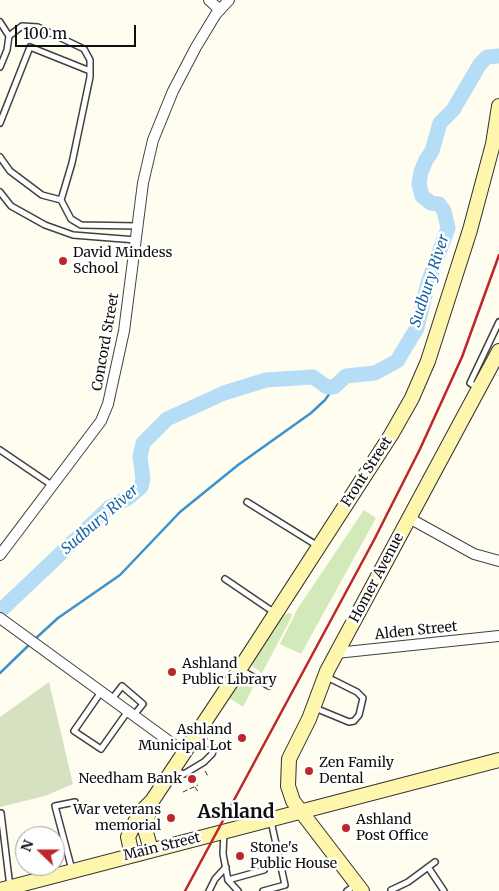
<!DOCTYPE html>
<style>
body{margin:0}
#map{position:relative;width:499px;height:891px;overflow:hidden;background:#fffcf0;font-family:Merriweather,serif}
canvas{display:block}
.north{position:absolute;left:15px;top:826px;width:50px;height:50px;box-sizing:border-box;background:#fff;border:1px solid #9f9f9f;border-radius:50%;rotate:292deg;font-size:14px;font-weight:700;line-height:20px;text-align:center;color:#0e0e0e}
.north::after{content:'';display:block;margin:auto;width:18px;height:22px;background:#be262c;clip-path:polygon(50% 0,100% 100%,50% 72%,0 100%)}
.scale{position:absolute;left:15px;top:25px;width:121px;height:22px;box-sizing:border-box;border:2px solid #0e0e0e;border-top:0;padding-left:6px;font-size:15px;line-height:18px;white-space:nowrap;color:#0e0e0e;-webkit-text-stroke:4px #fff;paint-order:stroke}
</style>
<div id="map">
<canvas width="499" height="891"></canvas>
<div class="north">N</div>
<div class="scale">100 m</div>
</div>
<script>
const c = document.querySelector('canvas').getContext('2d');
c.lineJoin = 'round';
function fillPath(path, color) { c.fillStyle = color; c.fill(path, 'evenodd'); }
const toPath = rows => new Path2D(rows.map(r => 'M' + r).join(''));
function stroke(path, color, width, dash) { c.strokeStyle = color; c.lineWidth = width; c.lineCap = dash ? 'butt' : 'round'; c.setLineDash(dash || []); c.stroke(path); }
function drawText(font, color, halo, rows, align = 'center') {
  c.font = font + ' Merriweather,serif'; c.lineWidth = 5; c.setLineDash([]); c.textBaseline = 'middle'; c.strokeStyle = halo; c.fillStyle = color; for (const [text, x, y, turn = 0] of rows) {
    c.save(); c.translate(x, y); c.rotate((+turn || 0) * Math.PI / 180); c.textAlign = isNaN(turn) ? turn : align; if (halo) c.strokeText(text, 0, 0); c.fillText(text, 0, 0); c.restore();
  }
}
fillPath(toPath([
 [364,510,376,518,301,654,280,644,298,608],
 [288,613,292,614,291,618,262,673,253,667,252,664,283,616],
 [242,680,254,685,243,707,229,698]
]), '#d2e9b9');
fillPath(toPath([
 [49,682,73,784,45,796,0,807,0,717]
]), '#d6e1c1');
stroke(toPath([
 [35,639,58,618,120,575,180,512,238,465,311,413,325,400,334,387],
 [0,673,31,643]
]), '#3c92cd', 2.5);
stroke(toPath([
 [0,611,110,507,128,498,141,487,143,479,140,457,143,443,167,419,224,393,266,380,313,377,327,387,334,387,346,376,375,373,397,361,417,328,428,283,448,228,444,211,439,204,431,203,422,196,419,184,421,172,426,160,432,151,440,123,453,110,480,64,487,57,499,56]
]), '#b5ddf6', 15);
const lane = toPath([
 [0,22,9,36,7,50,0,67],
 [9,36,22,26,38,27,84,49,90,60,90,77,72,163,61,200,71,219,81,225,137,226],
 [0,123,30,47,90,71],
 [0,157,10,171,42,195,61,200],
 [0,192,11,206,45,225,73,235,136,240],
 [478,388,470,383,499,322],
 [0,450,53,486],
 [247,502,318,546],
 [225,579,275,613],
 [241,670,269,686],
 [101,692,74,731,101,749,128,711],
 [112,699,122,686,143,704,134,715],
 [315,708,349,722,354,721,359,715,363,698,357,692,327,677],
 [174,770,184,774,204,762,212,754,214,749,211,745,196,736],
 [1,813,10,887],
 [224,832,223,854,228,880,264,870],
 [428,867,444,891],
 [72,870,55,806,75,802],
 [228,880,238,891],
 [391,890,408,882,435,862],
 [209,891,215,879,226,867],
 [263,891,285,885,271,821],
 [347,891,357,884]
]);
const street = toPath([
 [209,0,220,10],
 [409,518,474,554,499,561],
 [0,555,101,421,108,404,124,331,143,183,153,140,173,91,196,47,216,14,229,0],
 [0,618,184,752],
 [336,653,499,636]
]);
const secondary = toPath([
 [150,806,145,829,151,850],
 [132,855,128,837,139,814,152,801,241,667,391,435,412,398,428,361,470,230,493,144,499,106],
 [0,890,499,760],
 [362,891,293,801,288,786,289,759,309,719,327,671,499,351]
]);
stroke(lane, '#414141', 8);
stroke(street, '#414141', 12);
stroke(secondary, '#303030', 16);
stroke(toPath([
 [205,771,208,776],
 [195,787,199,793],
 [183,792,198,785]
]), '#303030', 1, [5, 2.5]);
stroke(lane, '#fff', 5);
stroke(street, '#fff', 10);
stroke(secondary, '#fef6ac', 14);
stroke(toPath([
 [185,891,374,540,420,449,462,357,499,255]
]), '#be262c', 2.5);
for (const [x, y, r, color] of [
 [63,261,5,"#be262c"],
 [172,672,5,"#be262c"],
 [242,738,5,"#be262c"],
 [309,771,5,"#be262c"],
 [192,779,5,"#be262c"],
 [171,818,5,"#be262c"],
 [346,828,5,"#be262c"],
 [240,856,5,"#be262c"]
]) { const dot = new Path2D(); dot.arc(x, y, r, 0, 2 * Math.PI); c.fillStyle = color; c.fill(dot); stroke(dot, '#fff', 2); }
drawText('14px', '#0e0e0e', '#fff', [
 ["David Mindess",73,253],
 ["School",73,269],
 ["Ashland",182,664],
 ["Public Library",182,680],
 ["Ashland",232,730,"right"],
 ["Municipal Lot",232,746,"right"],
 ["Zen Family",319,763],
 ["Dental",319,779],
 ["Needham Bank",182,779,"right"],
 ["War veterans",161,810,"right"],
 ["memorial",161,826,"right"],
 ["Ashland",356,820],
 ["Post Office",356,836],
 ["Stone's",250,848],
 ["Public House",250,864]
], 'left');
drawText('14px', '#0e0e0e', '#fff', [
 ["Concord Street",106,342,-80],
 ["Front Street",367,472,-57],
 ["Homer Avenue",377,578,-62],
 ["Alden Street",416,631,-6],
 ["Main Street",162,847,-14]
]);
drawText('italic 15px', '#1863a0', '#fff', [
 ["Sudbury River",430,281,-72],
 ["Sudbury River",100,520,-41]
]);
drawText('bold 19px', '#0e0e0e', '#fff', [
 ["Ashland",236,813]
]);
</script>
